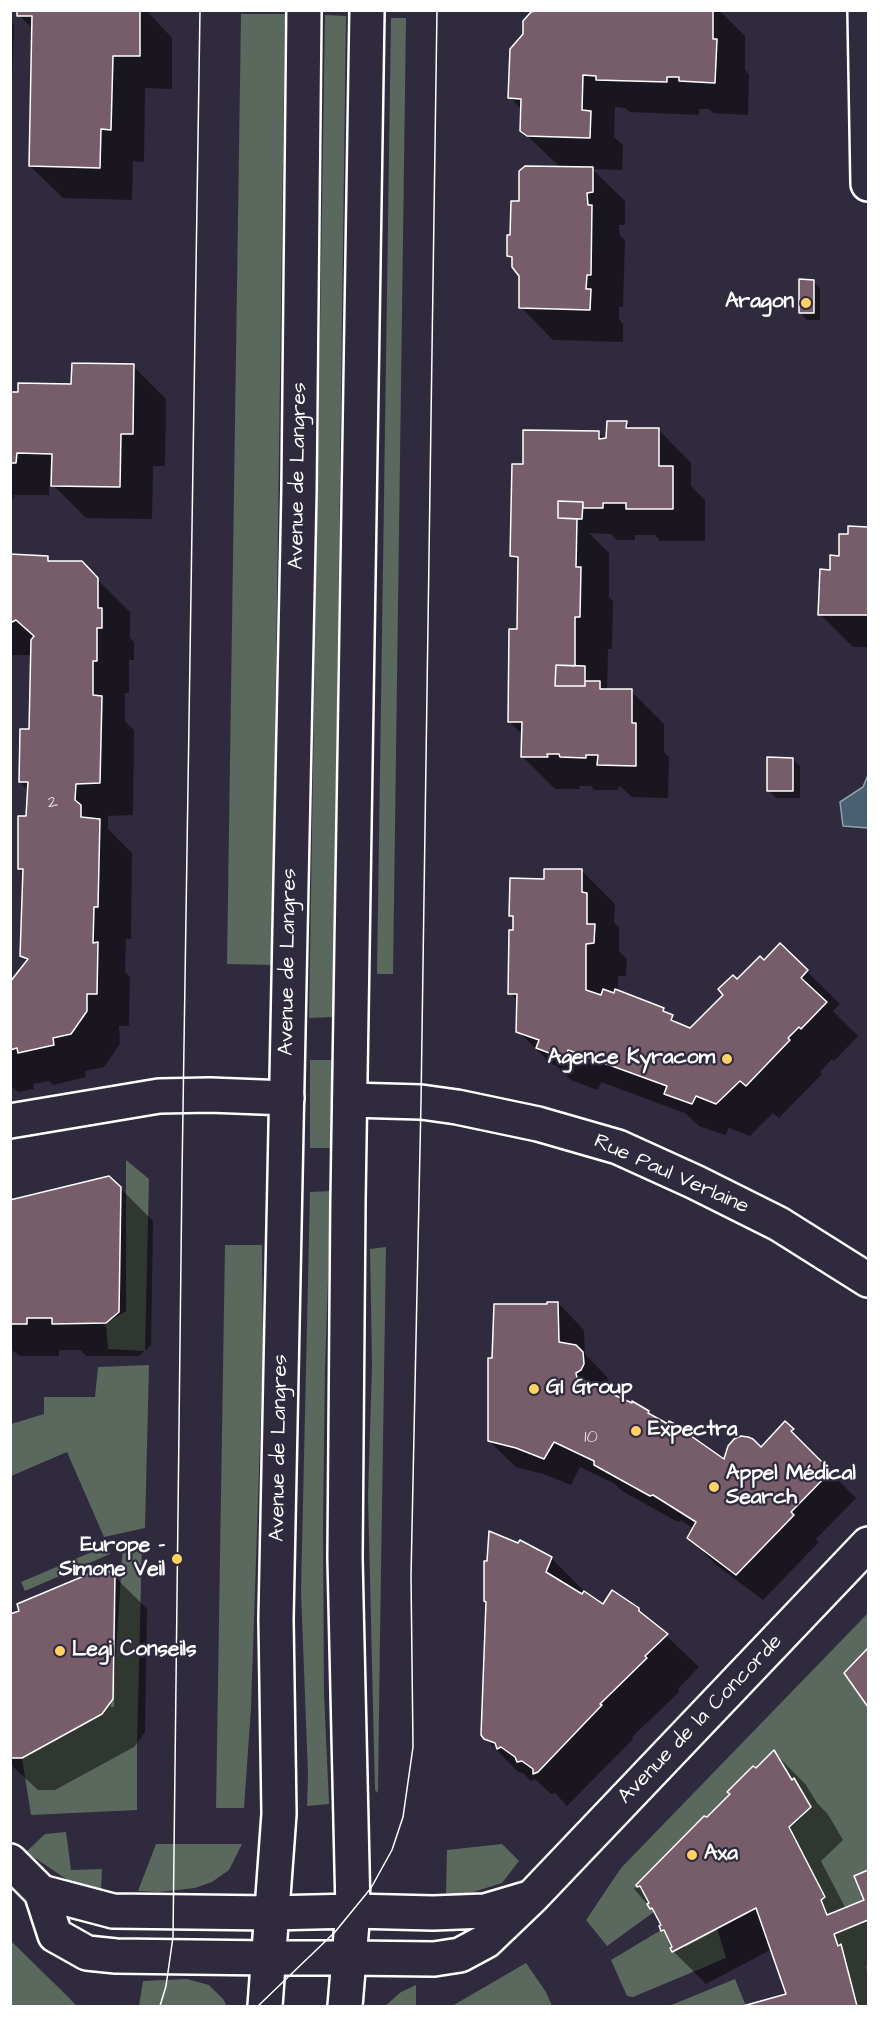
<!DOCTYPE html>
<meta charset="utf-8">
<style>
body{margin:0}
#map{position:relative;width:879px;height:2017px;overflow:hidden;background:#2f2a3d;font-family:"Architects Daughter",sans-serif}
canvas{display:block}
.frame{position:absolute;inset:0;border:12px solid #fff;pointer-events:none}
</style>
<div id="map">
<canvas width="879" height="2017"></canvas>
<div class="frame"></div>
</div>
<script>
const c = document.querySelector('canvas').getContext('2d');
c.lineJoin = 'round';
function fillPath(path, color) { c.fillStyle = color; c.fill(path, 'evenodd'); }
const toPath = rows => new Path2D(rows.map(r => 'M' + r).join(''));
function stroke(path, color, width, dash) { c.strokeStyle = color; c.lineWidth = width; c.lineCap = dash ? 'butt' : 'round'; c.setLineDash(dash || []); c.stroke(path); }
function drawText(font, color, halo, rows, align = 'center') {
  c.font = font + ' "Architects Daughter",sans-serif'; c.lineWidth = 4.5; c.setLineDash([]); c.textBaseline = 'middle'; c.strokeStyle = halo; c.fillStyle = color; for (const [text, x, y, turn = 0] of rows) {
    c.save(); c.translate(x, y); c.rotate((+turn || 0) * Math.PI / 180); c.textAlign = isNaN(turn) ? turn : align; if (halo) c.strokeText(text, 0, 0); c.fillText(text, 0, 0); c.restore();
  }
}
fillPath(toPath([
 [241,14,285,14,272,965,227,964],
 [325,15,346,16,333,1017,309,1018],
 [391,18,406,18,393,974,377,974],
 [310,1060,331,1060,331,1148,310,1148],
 [126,1160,149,1179,145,1351,108,1349,106,1323,126,1311],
 [331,1191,325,1369,323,1528,324,1693,329,1804,307,1806,308,1775,301,1591,310,1192],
 [225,1245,262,1245,263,1352,251,1708,244,1808,216,1808],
 [386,1247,380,1636,378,1793,375,1790,368,1496,372,1366,370,1249],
 [149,1365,145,1528,104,1537,67,1452,11,1476,11,1424,44,1414,44,1397,95,1397,98,1367],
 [142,1542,137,1746,137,1810,31,1815,22,1758,113,1699,123,1544],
 [106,1546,110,1554,25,1591,21,1582],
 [868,1613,868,1648,845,1673,868,1707,868,1870,854,1876,864,1900,827,1915,821,1900,825,1897,789,1827,811,1806,795,1778,792,1780,774,1751,756,1768,753,1767,727,1792,730,1794,707,1817,703,1816,636,1885,637,1887,640,1886,649,1903,647,1904,649,1909,652,1908,654,1912,607,1946,586,1920,621,1868],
 [66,1832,71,1870,102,1869,101,1892,78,1887,26,1852,45,1834],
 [156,1844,242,1844,229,1870,212,1882,195,1888,159,1892,138,1891],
 [502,1844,519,1861,502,1883,470,1893,446,1894,447,1850],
 [868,1920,868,2006,857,2006,842,1945,838,1946,834,1934],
 [717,1928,726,1958,633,1997,627,1996,611,1960,661,1930,664,1930,672,1952],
 [11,1941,59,1988,77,2006,11,2006],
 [526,1963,546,1992,552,2006,452,2006],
 [187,1979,209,1985,223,1999,227,2006,139,2006,143,1981],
 [735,1979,746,2006,669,2006],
 [416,1985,416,2006,385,2006,401,1992]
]), '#5b685d');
const water = toPath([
 [868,775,868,828,843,826,840,802,863,787,868,775]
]);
fillPath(water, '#496073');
stroke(water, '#92a0ab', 1.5);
fillPath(toPath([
 [19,10,146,10,172,38,172,89,145,88,144,162,133,161,132,200,63,198,30,166,33,29,19,15],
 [540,10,719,10,745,36,745,70,749,74,748,115,713,113,709,109,699,109,699,115,630,112,625,108,615,107,614,137,623,145,622,170,592,169,625,201,625,225,619,225,620,235,625,240,623,307,619,307,619,319,623,324,623,342,553,340,521,307,520,275,513,261,508,256,521,203,561,168,521,130,522,110,510,97,524,34],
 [10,21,14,24,12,87,10,86],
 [813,281,820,288,820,320,807,320,800,312],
 [133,366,166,399,165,466,153,466,152,519,86,518,54,486,49,486,49,495,14,495,14,499,10,499,10,393,73,385],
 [626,423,633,430,659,430,691,463,691,486,705,500,705,541,660,541,655,535,635,535,635,540,617,540,611,534,589,533,609,553,609,597,613,601,612,649,608,649,607,690,631,691,664,724,664,752,669,757,668,798,632,797,621,787,618,787,618,790,594,790,591,786,579,786,580,789,555,789,522,756,523,735,509,721,519,631,520,564,512,556,524,466,598,432,606,440],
 [850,528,868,528,868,647,853,647,820,614,832,571,850,536],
 [10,556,47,557,53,563,81,563,130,612,130,638,134,642,134,660,129,660,129,693,125,693,125,721,134,730,133,815,108,816,108,829,132,853,131,939,126,939,125,972,130,977,129,1026,119,1026,120,1044,104,1067,85,1071,86,1077,53,1085,49,1081,33,1084,34,1089,18,1092,10,1085,10,983,27,962,22,956,25,874,19,869,28,817,29,791,20,782,30,730,32,655,10,655],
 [793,759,800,766,800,798,776,798,768,790],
 [582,871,615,904,614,922,619,928,619,951,627,959,626,976,618,976,618,992,663,1009,682,1026,691,1030,738,981,764,962,780,945,840,1004,833,1011,858,1036,834,1061,832,1059,820,1072,822,1074,779,1118,773,1113,750,1136,729,1128,725,1135,699,1126,685,1113,601,1082,598,1090,571,1080,557,1066,551,1064,518,1031,518,1001,510,993,515,919,511,915,546,880],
 [120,1188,153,1221,151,1345,139,1356,86,1356,81,1350,59,1350,59,1356,20,1356,10,1349,10,1201],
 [558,1303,584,1330,585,1354,607,1377,610,1387,608,1394,648,1412,655,1419,725,1462,761,1449,785,1423,819,1457,816,1458,856,1498,816,1539,819,1542,763,1600,715,1564,689,1538,694,1529,681,1520,678,1522,622,1491,615,1484,580,1467,571,1485,543,1474,516,1467,489,1441,494,1360,548,1305],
 [551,1558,584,1591,583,1593,604,1606,638,1609,699,1667,678,1689,679,1692,632,1737,633,1739,567,1806,555,1793,551,1794,535,1779,531,1781,523,1773,518,1772,485,1738],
 [114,1576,147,1609,145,1732,134,1747,55,1790,38,1790,10,1764,10,1616],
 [113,1609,116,1609,114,1707,111,1707],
 [868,1650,868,1705,846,1673],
 [774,1752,806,1785,817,1803,827,1813,843,1840,821,1861,846,1909,866,1901,856,1876,868,1871,868,1966,866,1967,868,1974,868,2006,748,2006,788,1995,772,1949,706,1984,673,1951,674,1947,668,1936,662,1930,663,1925,657,1915,634,1889,704,1818,708,1818],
 [762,1903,763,1905,685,1947,685,1943]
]), '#0007');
const building = toPath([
 [17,10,140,10,140,56,113,56,111,130,101,129,100,168,29,166,32,16,17,16,17,10],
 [539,10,713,10,713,39,717,39,715,83,679,81,679,77,667,77,667,82,596,80,596,76,583,75,582,110,591,111,590,138,527,136,520,131,521,99,508,98,510,49,523,34,523,21,531,12,539,10],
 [525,166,593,167,593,192,587,193,588,205,592,205,591,275,587,275,586,289,591,289,590,310,519,308,519,276,512,267,512,257,507,256,507,235,510,235,511,201,519,201,519,171,525,166],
 [799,279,814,280,814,313,799,313,799,279],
 [72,363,134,364,133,434,121,434,120,487,51,486,52,454,17,453,16,463,10,463,10,392,18,392,18,383,71,384,72,363],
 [607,421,627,421,626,428,659,428,659,466,673,466,673,509,626,509,626,503,603,503,603,508,583,508,583,502,558,501,558,518,577,519,576,567,581,567,580,617,575,617,575,666,556,665,555,686,585,686,585,681,600,681,600,689,632,689,632,723,636,723,636,766,597,765,598,755,586,755,586,758,560,757,559,754,547,754,548,757,521,757,522,722,508,722,509,629,517,629,518,557,510,556,512,464,523,464,523,430,599,431,599,439,606,438,607,421],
 [558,501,583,502,582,519,558,518,558,501],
 [848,526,868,527,868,615,818,615,820,569,830,570,830,555,839,556,839,534,848,534,848,526],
 [10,554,48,556,48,561,82,561,98,578,98,608,102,608,102,628,97,628,97,661,93,661,93,695,102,696,100,783,76,784,75,800,81,805,81,817,100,819,98,907,94,907,93,943,98,942,97,994,87,994,87,1011,71,1034,53,1038,54,1045,18,1053,17,1048,10,1050,10,982,28,959,20,956,23,869,18,869,18,816,26,816,28,782,19,782,20,729,29,729,31,640,34,636,16,620,10,623,10,554],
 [556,665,585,666,585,686,555,686,556,665],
 [767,757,793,758,793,791,767,791,767,757],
 [544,869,582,869,582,892,587,893,587,924,595,924,594,943,586,944,586,990,601,995,603,989,614,993,615,989,664,1008,663,1011,673,1015,671,1020,690,1028,723,995,718,989,733,975,737,979,760,956,764,960,780,943,808,970,801,978,827,1002,801,1029,799,1027,788,1038,790,1040,746,1086,740,1081,716,1104,696,1096,692,1104,664,1094,667,1086,568,1050,565,1059,536,1048,539,1040,516,1032,517,994,508,994,509,930,513,930,513,916,509,916,510,878,544,879,544,869],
 [109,1176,121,1187,119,1312,106,1323,52,1324,52,1318,27,1318,27,1324,10,1324,10,1200,109,1176],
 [547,1302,558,1302,559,1342,576,1345,583,1352,584,1364,581,1370,576,1373,577,1378,632,1403,632,1401,649,1411,648,1413,668,1424,669,1421,684,1429,684,1431,724,1459,728,1446,734,1439,741,1436,748,1437,753,1439,761,1447,785,1421,794,1429,791,1431,831,1471,791,1512,794,1515,736,1575,687,1538,696,1522,653,1495,650,1496,594,1465,594,1461,554,1442,544,1459,516,1448,488,1441,488,1358,492,1358,494,1304,547,1304,547,1302],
 [489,1531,518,1543,520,1540,552,1557,546,1572,582,1594,584,1591,603,1604,612,1590,639,1608,639,1611,668,1634,645,1656,647,1658,600,1704,602,1705,538,1772,533,1774,533,1769,522,1761,517,1762,515,1757,501,1747,497,1749,495,1743,484,1739,481,1735,486,1602,484,1601,484,1561,487,1561,489,1531],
 [103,1568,115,1575,113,1699,102,1714,22,1758,10,1758,10,1614,19,1611,17,1604,103,1568],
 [868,1648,868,1707,844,1673,868,1648],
 [774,1750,792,1780,794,1778,811,1807,789,1827,825,1897,821,1900,827,1915,864,1900,854,1876,868,1870,868,1920,834,1934,838,1946,841,1944,857,2006,743,2006,786,1994,756,1908,672,1952,670,1948,672,1947,664,1930,661,1931,659,1926,661,1925,652,1908,650,1909,647,1904,649,1903,640,1886,637,1887,636,1885,704,1816,707,1817,730,1794,727,1792,753,1766,756,1768,774,1750]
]);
fillPath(building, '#765d69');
stroke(building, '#fff', 1.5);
const minor = toPath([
 [865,10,868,184],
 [350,1100,421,1102,457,1107,538,1124,618,1147,695,1182,779,1224,868,1280],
 [10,1121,159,1096,210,1095,287,1098],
 [10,1861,41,1892,55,1935,87,1953,116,1956,269,1958],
 [41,1892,113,1911,272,1913],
 [353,1911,433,1913,485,1911,529,1898],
 [350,1958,434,1959,460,1955,486,1941,533,1896,868,1544]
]);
const primary = toPath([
 [272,1913,353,1911],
 [269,1958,350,1958],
 [265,2006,279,1814,276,1619,299,490,304,10],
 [345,2006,353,1911,345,1558,348,1200,367,10]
]);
stroke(minor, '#fff', 38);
stroke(primary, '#fff', 38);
stroke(minor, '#2f2a3d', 33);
stroke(primary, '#2f2a3d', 33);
stroke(toPath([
 [160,2006,166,1986,173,1937,182,1174,200,10],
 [258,2006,335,1932,371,1888,392,1850,403,1817,413,1747,411,1576,421,1102,437,10]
]), '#fff', 1.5);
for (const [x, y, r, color] of [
 [806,303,6,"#ffd166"],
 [727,1059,6,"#ffd166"],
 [534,1389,6,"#ffd166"],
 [636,1431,6,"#ffd166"],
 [714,1487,6,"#ffd166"],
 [177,1559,6,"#ffd166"],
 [60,1651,6,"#ffd166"],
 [692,1855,6,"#ffd166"]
]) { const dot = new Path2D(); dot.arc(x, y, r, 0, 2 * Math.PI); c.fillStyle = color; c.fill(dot); stroke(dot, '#2f2a3d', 2); }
drawText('18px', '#ddd6da', null, [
 ["2",53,803],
 ["10",591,1438]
]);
drawText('bold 21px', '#fff', '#2f2a3d', [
 ["Aragon",794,303,"right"],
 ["Agence Kyracom",715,1059,"right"],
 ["GI Group",546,1389],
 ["Expectra",648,1431],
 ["Appel Médical",726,1475],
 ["Search",726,1499],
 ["Europe -",165,1547,"right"],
 ["Simone Veil",165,1571,"right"],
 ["Legi Conseils",72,1651],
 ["Axa",704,1855]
], 'left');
drawText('21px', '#fff', '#2f2a3d', [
 ["Avenue de Langres",299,476,-89],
 ["Avenue de Langres",289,962,-89],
 ["Rue Paul Verlaine",671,1175,24],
 ["Avenue de Langres",280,1448,-89],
 ["Avenue de la Concorde",701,1720,-46]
]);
</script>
